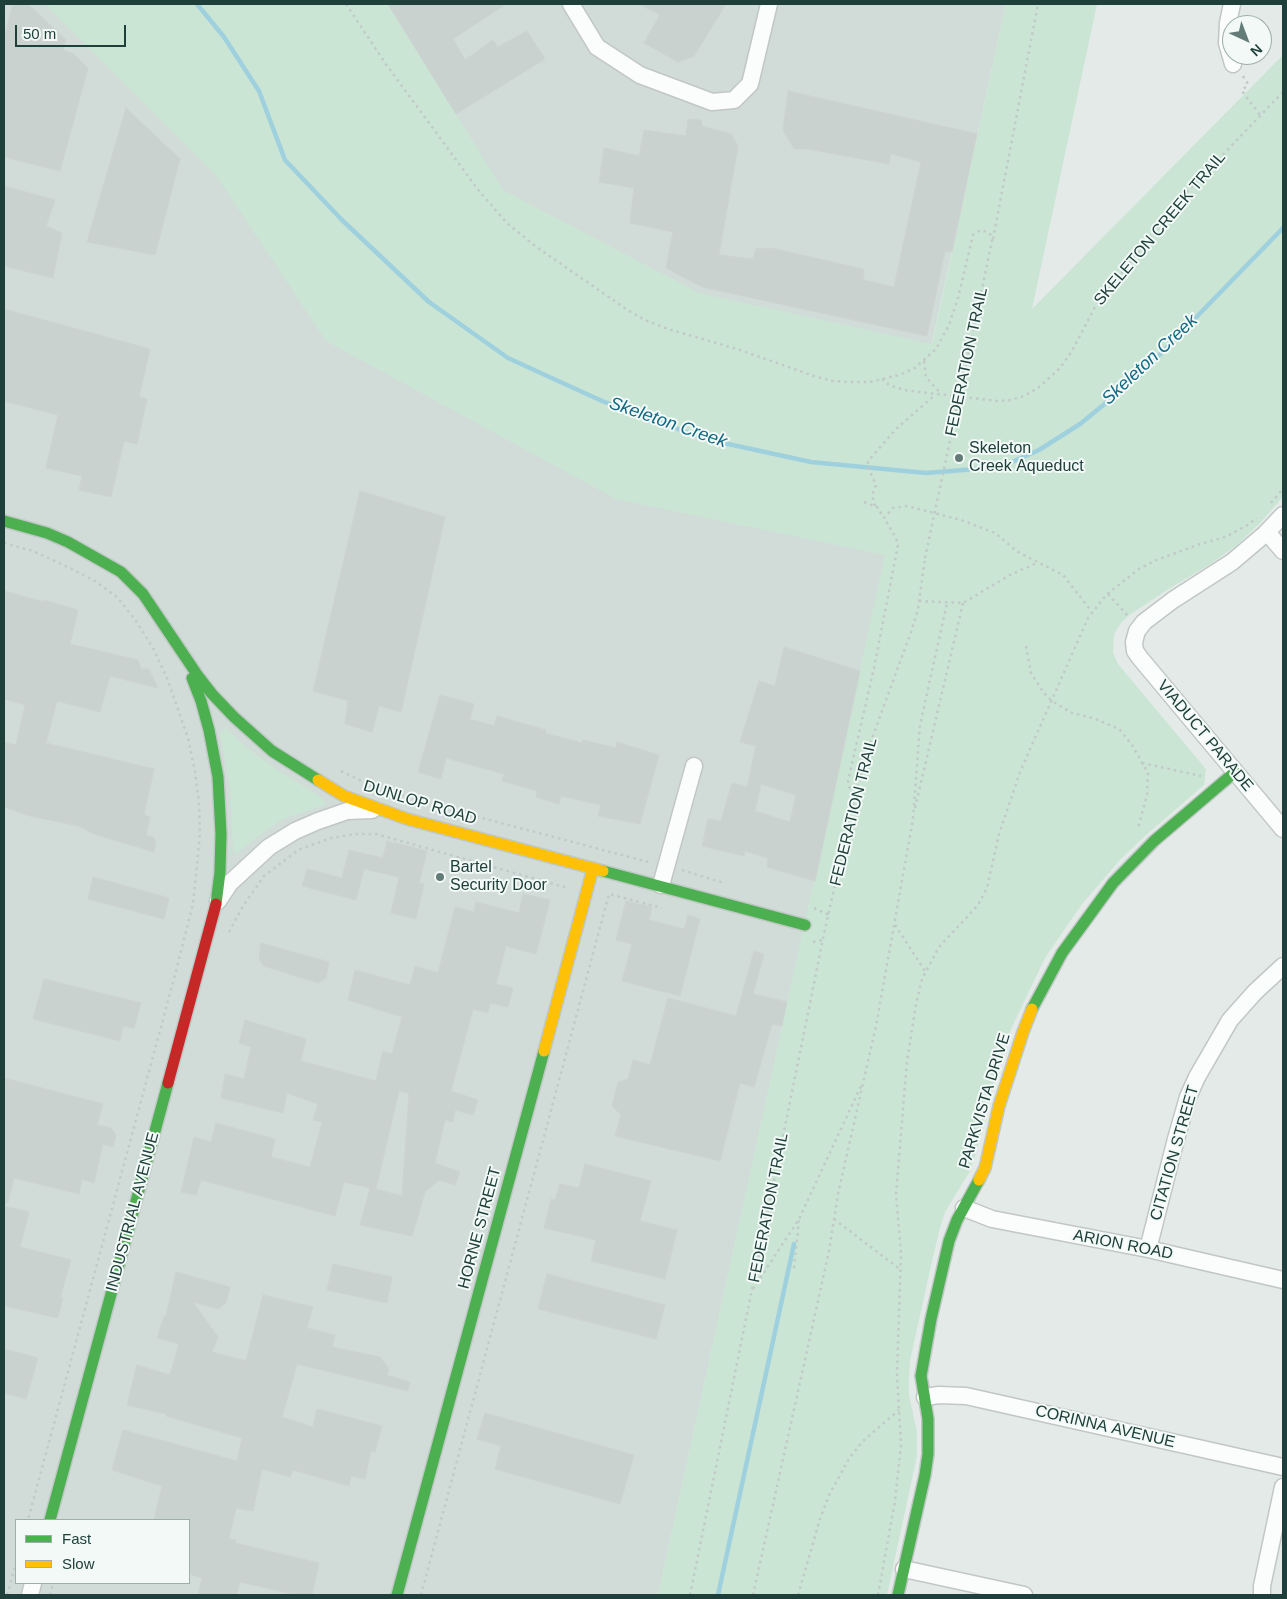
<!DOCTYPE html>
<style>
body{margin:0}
#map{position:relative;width:1287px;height:1599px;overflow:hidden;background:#e4eae8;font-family:Helvetica,sans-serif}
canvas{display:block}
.frame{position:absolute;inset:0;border:5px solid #1f403a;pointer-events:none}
.legend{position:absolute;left:15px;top:1519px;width:175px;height:65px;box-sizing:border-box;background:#f2f9f6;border:1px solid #9eafab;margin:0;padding:6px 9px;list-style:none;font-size:15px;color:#1f403a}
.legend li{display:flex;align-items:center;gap:10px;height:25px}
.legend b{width:25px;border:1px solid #9eafab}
.north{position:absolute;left:1222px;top:15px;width:50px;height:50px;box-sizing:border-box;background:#f2f9f6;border:1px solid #9eafab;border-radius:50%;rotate:137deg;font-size:14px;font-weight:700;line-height:20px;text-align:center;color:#1f403a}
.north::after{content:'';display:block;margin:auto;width:18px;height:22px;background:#647c77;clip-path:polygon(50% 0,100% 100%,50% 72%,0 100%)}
.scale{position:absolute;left:15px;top:25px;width:111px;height:22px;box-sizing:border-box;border:2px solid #1f403a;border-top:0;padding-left:6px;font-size:15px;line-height:18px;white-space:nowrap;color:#1f403a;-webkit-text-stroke:4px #f2f9f6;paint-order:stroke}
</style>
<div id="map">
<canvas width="1287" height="1599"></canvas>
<div class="frame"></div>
<ul class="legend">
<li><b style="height:6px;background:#4caf50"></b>Fast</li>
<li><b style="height:6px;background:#ffc107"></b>Slow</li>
</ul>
<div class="north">N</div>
<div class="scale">50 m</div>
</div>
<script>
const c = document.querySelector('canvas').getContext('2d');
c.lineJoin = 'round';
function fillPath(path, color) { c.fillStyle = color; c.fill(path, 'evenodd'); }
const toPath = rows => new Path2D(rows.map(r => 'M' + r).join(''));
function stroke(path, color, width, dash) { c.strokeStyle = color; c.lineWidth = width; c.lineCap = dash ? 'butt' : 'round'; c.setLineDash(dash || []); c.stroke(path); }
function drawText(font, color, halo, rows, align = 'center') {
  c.font = font + ' Helvetica,sans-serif'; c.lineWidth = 4; c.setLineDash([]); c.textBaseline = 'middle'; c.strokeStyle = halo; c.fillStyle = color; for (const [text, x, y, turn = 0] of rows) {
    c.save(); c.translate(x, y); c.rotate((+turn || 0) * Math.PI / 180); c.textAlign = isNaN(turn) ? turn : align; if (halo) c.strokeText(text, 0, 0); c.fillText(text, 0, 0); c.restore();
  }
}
fillPath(toPath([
 [4,4,1006,4,658,1595,4,1595],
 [16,1520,189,1520,189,1583,16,1583]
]), '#d1dcd8');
fillPath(toPath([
 [45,4,388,4,503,190,699,293,932,344,1006,4,1097,4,1032,309,1283,55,1283,497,1260,523,1237,545,1209,565,1170,588,1128,616,1121,623,1114,634,1113,653,1118,664,1206,769,1204,785,1146,835,1120,860,1082,904,1045,958,1011,1029,995,1077,976,1153,970,1171,945,1212,940,1228,930,1270,910,1361,909,1376,909,1395,917,1432,917,1456,887,1595,658,1595,885,555,616,499,326,341,215,174],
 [226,728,246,747,276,769,324,799,324,805,283,819,257,837,238,853,235,854,233,850,230,786,220,733]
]), '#cbe5d5');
stroke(toPath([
 [197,4,224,37,259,91,285,160,342,220,429,302,508,358,602,401,705,439,811,462,926,473,1001,467,1039,450,1080,424,1139,376,1283,228],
 [718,1595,794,1244]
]), '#9fd0de', 4.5);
const building = toPath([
 [15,4,28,4,66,40,63,50,74,54,88,68,60,171,4,157,4,38,12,7,15,4],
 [388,4,506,4,453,39,465,60,493,40,498,47,527,31,545,59,456,114,388,4],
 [639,4,726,4,694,56,678,62,644,43,660,15,639,4],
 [788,91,977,134,952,252,945,251,927,336,702,287,666,268,673,232,630,223,634,188,599,182,604,148,639,156,644,130,686,136,688,119,701,120,702,126,731,134,738,146,719,255,753,259,756,249,771,248,863,269,864,280,894,287,921,162,891,154,889,164,808,149,794,149,783,130,788,91],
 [126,108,180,159,155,255,87,242,126,108],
 [4,186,55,200,46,226,62,233,53,278,4,266,4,186],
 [4,309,150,349,139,397,147,399,137,444,124,441,111,497,79,490,82,476,46,468,58,415,4,401,4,309],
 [360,491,445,517,401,712,379,706,372,732,345,724,348,701,313,691,360,491],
 [4,591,44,602,44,600,78,610,70,644,138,660,141,669,149,669,158,688,110,676,100,712,57,701,46,743,154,769,144,815,150,817,146,835,153,837,156,843,154,852,94,834,79,826,30,816,4,807,4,742,16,745,25,705,4,699,4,591],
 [784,647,860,671,815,881,767,867,768,858,745,851,744,856,702,846,708,819,721,821,732,783,747,787,756,746,740,742,759,681,775,686,784,647],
 [761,784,796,795,790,822,755,811,761,784],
 [440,695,474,704,470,719,494,726,497,716,546,730,545,733,582,743,583,740,616,748,617,742,659,755,640,824,598,816,601,805,561,796,559,804,536,797,537,791,502,781,504,774,446,758,441,779,418,772,440,695],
 [387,841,427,851,419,883,424,884,416,919,391,913,399,877,364,869,356,900,302,886,307,869,342,878,349,850,383,858,387,841],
 [93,877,169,898,164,919,88,899,93,877],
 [523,894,550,900,536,954,506,946,496,984,513,988,508,1007,490,1003,488,1013,473,1009,451,1091,478,1100,473,1115,455,1110,453,1122,445,1120,435,1163,460,1172,455,1185,439,1180,425,1192,412,1236,360,1225,370,1188,344,1182,335,1216,201,1180,196,1195,181,1192,194,1137,211,1142,216,1123,275,1139,271,1157,310,1167,322,1122,313,1120,318,1104,287,1093,283,1113,221,1098,225,1074,244,1079,251,1047,239,1043,245,1020,306,1039,301,1061,376,1081,383,1051,392,1054,402,1017,348,1000,355,970,410,985,415,966,438,973,455,907,474,912,476,902,519,913,523,894],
 [399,1091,409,1093,402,1196,376,1189,399,1091],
 [626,901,652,907,649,920,684,929,688,915,700,919,680,996,622,981,632,944,616,940,626,901],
 [261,943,329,962,326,978,318,983,264,966,259,959,261,943],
 [754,951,764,954,753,994,787,1002,782,1026,772,1024,754,1087,740,1083,720,1161,615,1136,621,1115,612,1106,618,1082,628,1079,633,1060,650,1065,668,998,736,1016,754,951],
 [44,979,141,1003,134,1028,123,1026,120,1041,33,1019,44,979],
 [4,1078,103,1104,97,1125,111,1128,116,1135,113,1147,103,1144,94,1183,82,1179,79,1194,14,1178,8,1203,4,1203,4,1078],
 [585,1164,651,1181,640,1221,677,1230,665,1279,591,1261,596,1240,544,1228,551,1199,555,1200,560,1184,579,1188,585,1164],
 [4,1206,29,1212,20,1247,71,1260,60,1298,63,1298,58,1318,4,1306,4,1206],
 [333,1264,392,1277,387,1303,327,1290,333,1264],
 [176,1272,230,1287,226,1303,218,1309,193,1302,218,1337,212,1352,246,1361,263,1295,313,1307,307,1328,335,1335,332,1347,380,1357,389,1369,387,1375,410,1382,408,1391,297,1364,282,1417,313,1427,317,1409,382,1426,375,1452,371,1451,365,1479,351,1476,349,1486,293,1470,290,1477,262,1469,253,1511,236,1508,229,1539,236,1540,235,1543,319,1563,312,1595,297,1595,240,1582,236,1595,198,1595,202,1578,189,1574,189,1520,154,1520,162,1486,112,1470,123,1430,237,1461,242,1438,166,1416,166,1414,127,1405,137,1365,170,1375,179,1344,157,1338,164,1316,166,1316,176,1272],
 [547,1274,665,1305,656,1339,538,1309,547,1274],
 [4,1349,38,1358,26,1399,4,1393,4,1349],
 [485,1413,634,1455,620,1504,495,1469,501,1446,477,1439,485,1413]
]);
fillPath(building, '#cad2cf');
stroke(building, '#cdd3d1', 1);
const street = toPath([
 [571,4,597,47,640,75,712,102,734,100,750,84,769,4],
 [1232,4,1228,23,1227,43,1233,64],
 [1283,515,1265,534,1232,562,1173,600,1144,622,1137,631,1134,642,1135,651,1140,658,1283,829],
 [1267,532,1283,551],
 [661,885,694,766],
 [218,901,230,883,269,847,295,831,318,821,347,811,372,810],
 [964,1208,992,1219,1148,1249,1283,1280],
 [1148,1249,1176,1139,1188,1097,1197,1077,1230,1020,1255,992,1283,966],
 [925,1397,939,1395,966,1396,1283,1467],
 [904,1569,1024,1595],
 [30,1595,33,1583],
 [1262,1595,1262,1586,1283,1487]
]);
const fast = toPath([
 [4,521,47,533,68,542,121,572,143,594,198,676,212,694,234,717,272,751,318,780],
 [192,678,201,701,209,730,218,777,221,834,220,872,216,904],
 [603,871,805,925],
 [1032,1009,1062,953,1113,883,1154,841,1235,772],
 [50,1520,168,1083],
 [397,1595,544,1051],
 [898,1595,925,1475,928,1454,928,1419,921,1376,931,1319,949,1241,957,1220,979,1180]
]);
const slow = toPath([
 [318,780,344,796,407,819,603,871],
 [544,1051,593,868],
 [979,1180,985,1168,999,1106,1023,1032,1032,1009]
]);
const jam = toPath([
 [168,1083,216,904]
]);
stroke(street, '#c1c7c5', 19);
stroke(fast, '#bfc8c5', 14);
stroke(slow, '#bfc8c5', 14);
stroke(jam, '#bfc8c5', 14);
stroke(toPath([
 [346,4,385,63,479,191,507,223,535,246,629,311,645,320,668,329,737,349,814,376,832,381,849,382,870,382,882,379,899,375,915,368,936,349,949,325,958,298,973,235,981,230,987,232,991,235,992,241,969,351],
 [1243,76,1248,84,1242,91,1260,115],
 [993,239,1038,4],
 [924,361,926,377,941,394],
 [882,379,889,385,904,390,997,401,1011,400,1024,396,1038,388,1060,368,1072,351,1096,305,1188,191,1283,92],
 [864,502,877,507,884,518],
 [1271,503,1283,489],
 [875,506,872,495,876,485,867,465,869,460,896,429,935,395],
 [4,543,33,551,68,567,95,581,118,598,136,621,153,648,167,678,188,738,195,772,199,803,200,834,193,904,175,975,28,1520],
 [1108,594,1129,617],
 [919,601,963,603,1010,575,1037,563],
 [1026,646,1031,673,1044,693,1052,701,1072,713,1093,718,1119,729,1132,745,1148,773,1147,795,1138,828],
 [1142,763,1201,776],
 [341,771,366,783,418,801,652,863],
 [856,792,849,787,848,781,874,668,898,545,896,538,884,518,893,508,907,506,961,520,995,533,1018,552,1063,575,1092,612],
 [915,808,963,603],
 [682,870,724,883],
 [814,908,829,915],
 [895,925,925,971],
 [229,932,243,906,264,876,298,850,331,838,356,834,376,834,568,888],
 [813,942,823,940],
 [834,1219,901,1270],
 [794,1268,799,1220],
 [753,1289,799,1219,861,1086],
 [7,1595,16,1563],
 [50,1595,53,1583],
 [421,1595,609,894,662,908],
 [690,1595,825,929,856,792,867,752,911,632,918,609,925,558],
 [753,1595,829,1251,838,1194,876,1026,913,819,920,725,947,603],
 [798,1595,820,1519,829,1495,850,1457,863,1441,899,1410],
 [878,1595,895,1501,901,1445,897,1375,901,1253,896,1194,907,1061,916,1004,922,979,939,947,978,905,987,888,999,834,1020,772,1088,618,1107,594,1139,569,1154,561,1197,545,1225,537,1246,526,1257,518]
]), '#c0cac8', 2.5, [2.5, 4]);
stroke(street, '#fbfcfc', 16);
stroke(fast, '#4caf50', 11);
stroke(slow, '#ffc107', 11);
stroke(jam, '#c62828', 11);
stroke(toPath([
 [925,558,969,351]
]), '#c0cac8', 2.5, [2.5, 4]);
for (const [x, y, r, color] of [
 [959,458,5,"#647c77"],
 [440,877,5,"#647c77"]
]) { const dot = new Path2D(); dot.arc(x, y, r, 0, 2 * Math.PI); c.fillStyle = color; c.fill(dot); stroke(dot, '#f2f9f6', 2); }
drawText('16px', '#1f403a', '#f2f9f6', [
 ["SKELETON CREEK TRAIL",1160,229,-50],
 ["FEDERATION TRAIL",967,362,-78],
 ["VIADUCT PARADE",1205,736,50],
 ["DUNLOP ROAD",420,803,17],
 ["FEDERATION TRAIL",854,812,-76],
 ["PARKVISTA DRIVE",985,1101,-73],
 ["CITATION STREET",1175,1153,-74],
 ["FEDERATION TRAIL",769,1208,-79],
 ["INDUSTRIAL AVENUE",133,1212,-75],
 ["HORNE STREET",480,1228,-75],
 ["ARION ROAD",1123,1245,11],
 ["CORINNA AVENUE",1105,1427,13]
]);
drawText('16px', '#1f403a', '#f2f9f6', [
 ["Skeleton",969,449],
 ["Creek Aqueduct",969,467],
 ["Bartel",450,868],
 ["Security Door",450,886]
], 'left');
drawText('italic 18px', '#126883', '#f2f9f6', [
 ["Skeleton Creek",1150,360,-43],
 ["Skeleton Creek",668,423,19]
]);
</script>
